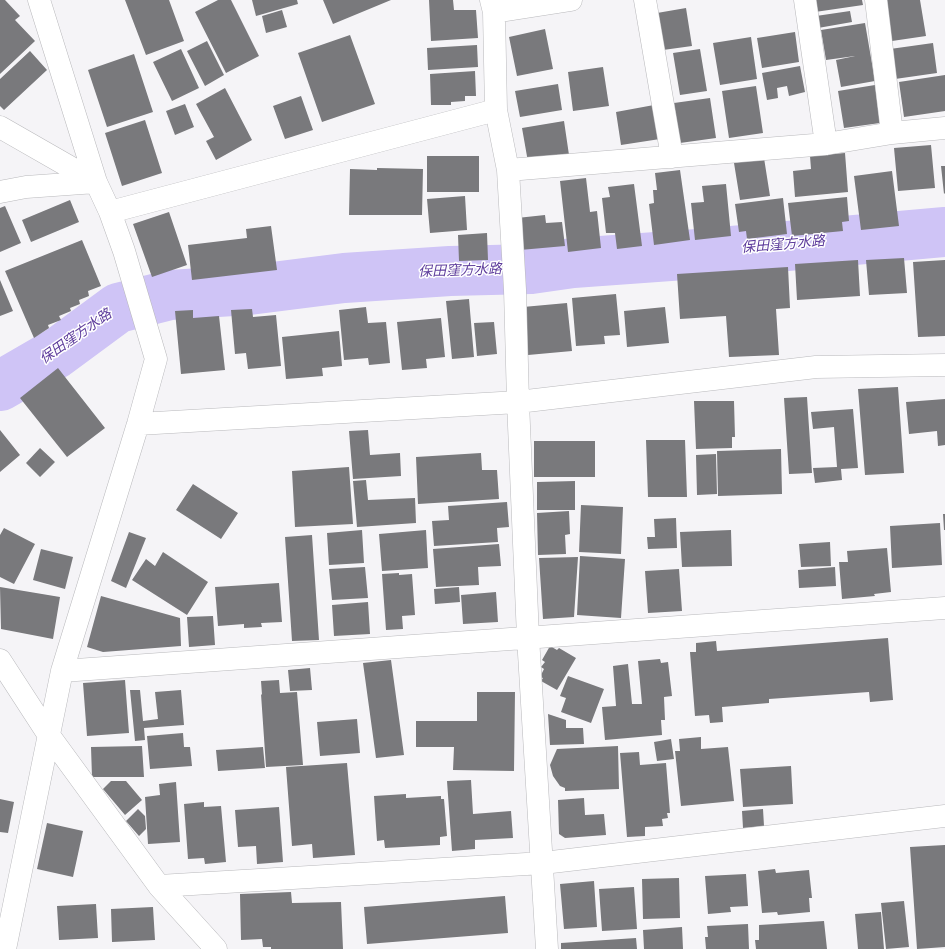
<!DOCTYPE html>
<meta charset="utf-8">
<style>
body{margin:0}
canvas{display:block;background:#f5f4f7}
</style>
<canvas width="945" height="949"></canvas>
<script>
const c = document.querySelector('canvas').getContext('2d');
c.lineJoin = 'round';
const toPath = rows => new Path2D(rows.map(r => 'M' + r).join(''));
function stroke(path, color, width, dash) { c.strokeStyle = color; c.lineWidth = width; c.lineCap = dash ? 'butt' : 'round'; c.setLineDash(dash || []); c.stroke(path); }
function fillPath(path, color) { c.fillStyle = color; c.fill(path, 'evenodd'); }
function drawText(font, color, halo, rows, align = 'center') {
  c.font = font + ' "DM Sans","Noto Sans JP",sans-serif'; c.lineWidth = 3; c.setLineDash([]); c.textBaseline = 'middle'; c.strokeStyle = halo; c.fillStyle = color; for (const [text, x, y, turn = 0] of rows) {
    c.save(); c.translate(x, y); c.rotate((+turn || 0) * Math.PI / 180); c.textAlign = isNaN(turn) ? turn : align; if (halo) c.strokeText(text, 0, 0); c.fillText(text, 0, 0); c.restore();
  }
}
stroke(toPath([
 [0,386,57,353,118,308,170,295,249,290,344,278,450,271,531,269,573,263,698,254,945,232]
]), '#cfc4f6', 50);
fillPath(toPath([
 [0,0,5,0,20,16,15,20,35,41,0,74],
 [125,0,169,0,184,41,146,55],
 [218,0,231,0,259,56,226,73,195,12],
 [252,0,297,0,298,4,256,16],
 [323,0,391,0,333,24],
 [429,0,453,0,454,10,476,10,478,38,431,41],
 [814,0,862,0,863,5,815,12],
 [885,0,920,0,926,36,892,41],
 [686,8,692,46,663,50,657,13],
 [282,10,287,27,266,33,262,16],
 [850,11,852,22,818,28,816,16],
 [865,23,875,81,841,87,836,60,855,56,826,60,821,30],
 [545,29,553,69,517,76,509,37],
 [795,32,799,62,762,68,757,38],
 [350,35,375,104,322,122,298,53],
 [751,37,757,79,720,85,713,43],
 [207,41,224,75,205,86,187,51],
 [933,43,937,73,895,79,890,49],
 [477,45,478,67,428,70,427,48],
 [181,49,199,88,172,101,153,62],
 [700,49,707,91,680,95,673,53],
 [30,51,47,70,4,110,0,106,0,79],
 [134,54,153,112,107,127,88,70],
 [800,66,805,92,789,96,787,86,777,88,778,98,767,100,762,73],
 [603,67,609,106,573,111,568,72],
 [475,71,476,96,465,96,465,101,451,102,451,105,431,105,430,74],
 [945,75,945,111,904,117,899,82],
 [558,84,562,110,520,117,515,91],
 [875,85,880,123,844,128,838,91],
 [756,86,763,133,729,138,722,91],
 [225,88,252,140,216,160,206,141,214,137,196,104],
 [301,96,313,130,285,139,273,106],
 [710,98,716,138,680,143,674,103],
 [185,104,194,127,175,135,166,111],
 [654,105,660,139,621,145,616,112],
 [145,120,162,173,122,186,105,133],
 [564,121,569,155,528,162,522,128],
 [931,145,935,188,898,191,894,148],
 [845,153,848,192,795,197,793,171,811,169,810,156],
 [427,156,479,156,479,192,427,192],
 [764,158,770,196,740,200,734,163],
 [941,166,945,166,945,193,944,194],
 [377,168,423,169,422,215,349,215,350,169,377,170],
 [680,170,690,240,654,245,649,204,654,203,653,190,657,190,655,173],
 [892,171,899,226,861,230,854,176],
 [586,178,590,212,597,211,601,248,568,252,560,181],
 [634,184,642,246,617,249,615,233,606,233,602,198,610,197,608,187],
 [726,184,731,236,695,240,691,203,704,202,702,186],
 [465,196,467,230,430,233,427,199],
 [847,197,849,221,842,222,843,231,792,236,788,203],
 [783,198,787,234,747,239,746,231,739,232,735,204],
 [70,200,79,222,31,242,22,220],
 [5,206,21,243,0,252,0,208],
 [169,212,187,265,152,277,133,224],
 [545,215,546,223,562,222,565,246,520,250,517,218],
 [271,226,277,270,192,280,188,245,247,238,246,229],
 [487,233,488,260,459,261,458,235],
 [82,240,101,286,88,291,89,296,79,300,80,304,70,308,71,311,59,316,61,320,48,325,49,328,34,338,5,271],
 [904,258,907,293,869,295,866,260],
 [858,260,860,296,797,300,795,264],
 [945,260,945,336,918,337,913,262],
 [788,267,790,308,776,309,779,355,729,357,726,316,680,319,677,274],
 [0,280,13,311,0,316],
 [616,294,620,335,604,336,605,344,576,346,572,298],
 [469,299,474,357,452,359,446,301],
 [567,303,572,351,528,355,523,307],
 [366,307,368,323,386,322,390,363,369,365,368,358,344,360,339,310],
 [665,307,669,343,627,347,624,311],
 [252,309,253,317,276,315,281,366,248,369,246,353,235,354,231,310],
 [193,310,193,318,219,316,225,370,181,374,175,311],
 [441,318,445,357,426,359,427,368,402,370,397,322],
 [494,322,497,354,477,356,474,323],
 [339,331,342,366,322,368,323,376,286,379,282,337],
 [58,368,105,428,67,457,20,398],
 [898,387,904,473,865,475,858,389],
 [807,397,812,473,789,474,784,398],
 [945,399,945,445,938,446,937,431,909,434,906,402],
 [694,401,734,401,735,437,732,437,732,448,696,449],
 [853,409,858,468,841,469,842,480,815,483,813,468,837,467,834,427,813,429,811,412],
 [0,430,20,455,0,472],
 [368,430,370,455,400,453,401,476,353,479,349,431],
 [646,440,685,440,687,497,648,497],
 [534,441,595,441,595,477,534,477],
 [40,448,55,462,40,477,26,463],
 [781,449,782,494,718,496,717,451],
 [481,453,482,470,497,470,499,499,418,504,416,457],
 [716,454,717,494,697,495,696,455],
 [349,467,353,524,295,527,292,471],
 [366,480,368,500,415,498,416,523,357,527,353,481],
 [575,481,575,510,537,510,537,482],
 [193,484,238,513,221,539,176,510],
 [507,502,509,527,497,528,498,542,434,546,432,521,449,520,448,506],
 [581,505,623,507,621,554,579,552],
 [569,511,570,534,565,535,566,554,538,555,537,513],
 [943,514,945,514,945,530,944,530],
 [676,518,677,548,648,549,647,537,655,537,654,519],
 [940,523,942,565,892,568,890,526],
 [4,528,35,544,14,584,0,577,0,535],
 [362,530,364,563,329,565,327,533],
 [426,530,428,568,382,571,379,534],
 [731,530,732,566,682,567,680,532],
 [129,532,146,538,126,588,111,581],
 [312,535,319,640,292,641,285,537],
 [830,542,831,566,801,567,799,544],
 [499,544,501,566,478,567,479,585,436,587,433,549],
 [887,548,891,592,874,594,875,596,842,599,839,562,848,562,847,551],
 [41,549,73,557,65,589,33,580],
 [163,552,208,582,187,615,132,580,146,559,155,566],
 [580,556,625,559,621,618,577,615],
 [578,557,574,617,543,619,539,558],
 [365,567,368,598,332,600,329,569],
 [835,567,836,586,799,588,798,570],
 [679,569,682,611,648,613,645,571],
 [399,573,399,575,412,574,415,615,402,616,403,629,386,630,382,574],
 [279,583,282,622,261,623,262,627,244,628,244,624,218,626,215,587],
 [0,587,60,597,53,639,1,629],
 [459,587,460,602,435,604,434,589],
 [496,592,498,622,463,624,461,595],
 [101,596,180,618,181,646,103,652,87,647],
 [368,602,370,634,334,636,332,605],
 [213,616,215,645,189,647,187,617],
 [888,638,893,700,870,702,869,692,769,699,769,703,722,707,723,722,710,723,709,715,695,716,690,652,696,652,696,643,716,641,717,651],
 [550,646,557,650,559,648,576,658,557,690,541,681,543,678,540,677,544,669,541,667,545,662,542,660],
 [660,659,661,663,668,662,672,696,664,697,665,720,661,720,662,735,605,740,602,707,616,706,613,666,628,664,632,704,642,704,638,661],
 [391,660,404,755,376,758,363,663],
 [310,668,312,690,290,691,288,670],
 [568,676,604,689,591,723,561,712,566,698,560,696],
 [125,680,129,733,87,736,83,683],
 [279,680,280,693,297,692,303,765,266,767,261,694,262,695,261,681],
 [130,690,140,690,143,721,158,719,155,692,181,690,184,725,144,728,145,740,135,741],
 [477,692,515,692,514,771,453,770,454,747,416,747,416,721,477,721],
 [548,714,566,720,566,728,583,728,584,744,550,745],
 [357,719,360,753,320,756,317,722],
 [183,733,184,747,190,747,192,766,150,769,147,736],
 [701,737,701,749,728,747,734,801,681,806,675,751,680,751,679,739],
 [671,739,674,759,657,761,654,742],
 [142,746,144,777,92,777,91,747],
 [618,746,619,789,565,791,565,788,560,786,553,776,550,765,557,749],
 [263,747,265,768,218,771,216,750],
 [639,752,640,765,666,763,670,813,667,813,668,818,662,819,663,826,645,827,645,836,627,837,620,753],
 [347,763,355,855,313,858,312,844,292,846,286,767],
 [791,766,793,804,743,807,740,769],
 [471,780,473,814,511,811,513,838,475,840,475,849,452,851,447,781],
 [111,781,126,781,142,800,125,815,103,789],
 [176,782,180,842,148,844,145,797,160,795,159,784],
 [406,794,406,798,441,796,441,799,444,799,447,836,440,837,440,845,385,848,384,840,377,841,374,796],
 [584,798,585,815,604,814,606,835,565,838,559,834,558,800],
 [0,799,14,802,8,833,0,832],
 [204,802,204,807,221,806,226,862,205,864,204,858,188,859,184,804],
 [279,807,283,862,257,864,256,846,238,847,235,810],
 [138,809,145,816,146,829,139,836,126,821],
 [763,809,764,826,743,828,742,811],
 [47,823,83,831,73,877,37,869],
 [945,845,945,947,917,949,910,847],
 [775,869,776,873,809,870,812,898,809,898,810,912,778,915,777,912,762,913,758,871],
 [746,874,748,906,730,907,731,912,708,914,705,876],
 [679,878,680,918,643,919,642,879],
 [594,881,597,927,564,929,560,884],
 [634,887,637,929,602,931,599,889],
 [291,892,292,903,341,902,343,949,271,949,271,947,263,947,262,939,241,940,240,894],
 [505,896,508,933,367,944,364,907],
 [904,901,909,947,886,949,881,903],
 [96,904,98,938,59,940,57,906],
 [153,907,155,940,112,942,111,909],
 [881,912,884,949,858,949,855,914],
 [824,921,827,949,756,949,755,940,759,940,759,925],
 [748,924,749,949,706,949,705,937,708,937,707,926],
 [682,927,683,949,644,949,643,930],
 [636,938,637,949,561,949,561,943]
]), '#79797c');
const minor = toPath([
 [491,0,494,12,496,110,508,170,515,290,518,402,528,637,547,949],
 [645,0,672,157],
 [805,0,826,144],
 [876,0,892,133],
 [494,12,571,0],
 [0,127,96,182],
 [508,170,826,144,892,133,945,128],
 [0,192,26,187,96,182],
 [110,212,496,110],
 [138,424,518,402,816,367,945,365],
 [0,660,48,734,159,886,216,949],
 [62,671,945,608],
 [159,886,543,863,945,816],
 [5,949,62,671,138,424,156,359,124,251,110,212,96,182,39,0]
]);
stroke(minor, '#b9b9bc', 23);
stroke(minor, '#fff', 22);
drawText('italic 14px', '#5e3d9c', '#fff', [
 ["保田窪方水路",783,245,-5],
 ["保田窪方水路",460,271,-2],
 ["保田窪方水路",76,337,-35]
]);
</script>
